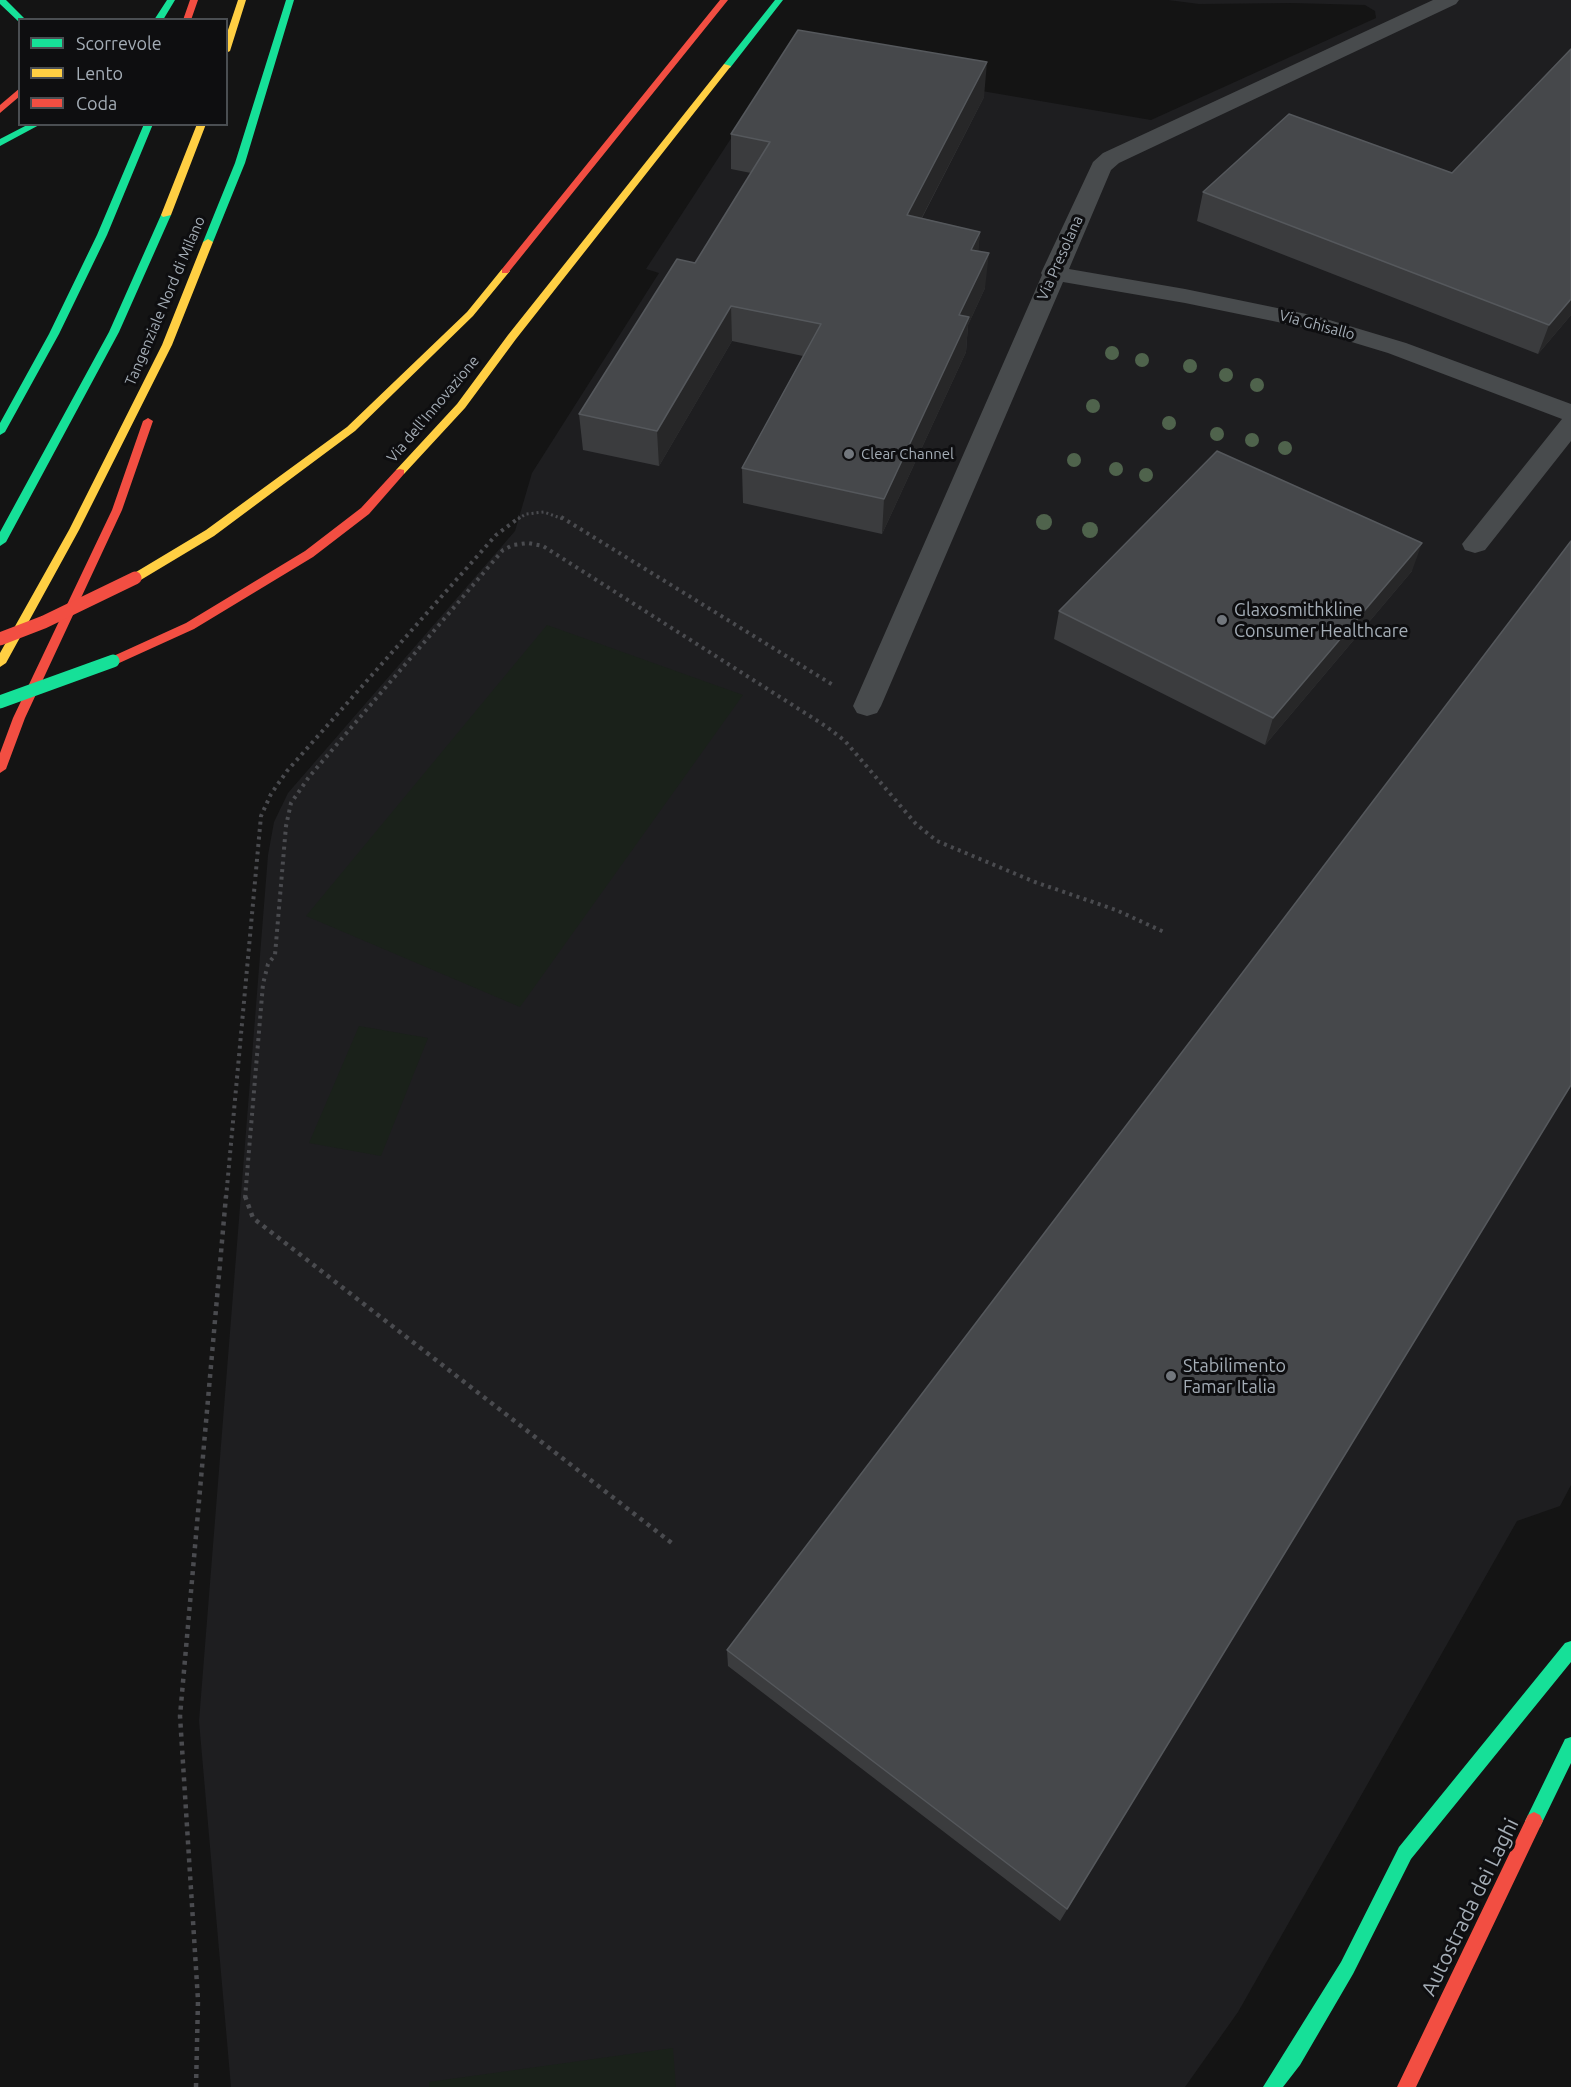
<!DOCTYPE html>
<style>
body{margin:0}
#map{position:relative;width:1571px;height:2087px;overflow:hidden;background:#141414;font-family:Ubuntu,sans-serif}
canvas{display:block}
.legend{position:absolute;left:18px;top:18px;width:210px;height:108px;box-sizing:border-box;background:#0e0e10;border:2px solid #4a4e52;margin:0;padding:8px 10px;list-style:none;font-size:18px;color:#a4adb6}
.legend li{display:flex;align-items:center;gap:12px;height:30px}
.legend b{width:30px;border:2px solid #4a4e52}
</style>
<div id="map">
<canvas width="1571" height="2087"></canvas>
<ul class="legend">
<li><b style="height:8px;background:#16e098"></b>Scorrevole</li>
<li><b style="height:8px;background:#ffcf43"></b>Lento</li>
<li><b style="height:8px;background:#f24e42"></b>Coda</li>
</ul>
</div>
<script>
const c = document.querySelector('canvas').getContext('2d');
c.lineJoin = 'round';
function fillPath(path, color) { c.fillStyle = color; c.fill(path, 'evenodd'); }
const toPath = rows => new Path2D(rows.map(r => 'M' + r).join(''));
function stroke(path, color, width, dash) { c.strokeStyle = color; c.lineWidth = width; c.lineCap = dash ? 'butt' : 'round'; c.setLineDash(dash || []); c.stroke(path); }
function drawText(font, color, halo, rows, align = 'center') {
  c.font = font + ' Ubuntu,sans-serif'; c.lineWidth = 6; c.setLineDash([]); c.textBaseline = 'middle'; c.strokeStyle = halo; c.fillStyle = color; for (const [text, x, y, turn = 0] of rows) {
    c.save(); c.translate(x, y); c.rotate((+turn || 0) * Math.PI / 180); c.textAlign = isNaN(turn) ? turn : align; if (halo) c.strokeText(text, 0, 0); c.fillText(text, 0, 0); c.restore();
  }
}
fillPath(toPath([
 [1168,0,1571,0,1571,1485,1560,1506,1517,1521,1238,2012,1185,2087,231,2087,199,1721,268,855,274,822,288,793,515,531,532,473,659,273,646,269,784,57,1151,120,1376,18,1375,11,1365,5,1292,3,1199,4]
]), '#1e1e20');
fillPath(toPath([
 [547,625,743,695,520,1007,306,916],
 [359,1026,428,1038,381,1156,309,1143],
 [673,2048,676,2087,429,2087,429,2082]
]), '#1a211a');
stroke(toPath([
 [518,519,526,514,544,512,563,519]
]), '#4a4b4f', 3, [2, 3]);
stroke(toPath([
 [561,517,833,685],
 [226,1198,261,816,271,794,287,771,496,535,520,517],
 [245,1198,263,984,268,964,275,955,286,826,291,803,309,777,503,550,513,545,528,543,543,546,827,727,845,741,916,824,937,841,1035,882,1116,910,1164,932]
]), '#4a4b4f', 4, [3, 4.5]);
stroke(toPath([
 [245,1196,253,1218,673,1544],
 [196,2087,198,2000,180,1716,226,1196]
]), '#4a4b4f', 4.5, [4, 5]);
fillPath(toPath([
 [1433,0,1459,0,1456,4,1119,163,1111,170,1069,269,1185,289,1316,316,1406,343,1571,404,1571,441,1485,550,1475,553,1465,550,1462,544,1562,419,1388,353,1302,327,1185,303,1063,282,881,706,877,713,867,716,857,713,853,706,1042,275,1041,273,1093,162,1103,153,1433,0]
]), '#484b4d');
fillPath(toPath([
 [0,0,6,0,26,20,20,20,19,22,0,4,0,0],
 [167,0,175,0,163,20,154,20,167,0],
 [286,0,294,0,245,163,213,242,205,244,203,242,235,163,286,0],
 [775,0,783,0,730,68,724,68,724,64,775,0],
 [29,124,41,124,0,146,0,139,29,124],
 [144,124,153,124,107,235,59,334,5,432,0,435,0,423,49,334,97,235,144,124],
 [166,212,171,215,119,332,6,542,0,546,0,532,109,332,161,215,166,212],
 [1571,1641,1571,1662,1411,1859,1353,1974,1300,2065,1283,2087,1263,2087,1341,1962,1399,1847,1565,1643,1571,1641],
 [1571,1737,1571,1763,1540,1827,1534,1830,1528,1827,1525,1821,1528,1815,1565,1739,1571,1737]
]), '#16e098');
fillPath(toPath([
 [238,0,246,0,230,51,226,53,226,36,238,0],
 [724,64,731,66,516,339,465,408,404,474,396,474,396,470,457,404,508,335,724,64],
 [197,124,206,124,171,215,163,217,161,215,197,124],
 [208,239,213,242,172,345,79,530,6,663,0,667,0,653,69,530,162,345,203,242,208,239],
 [505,268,510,271,473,316,355,431,214,536,139,581,131,581,131,575,206,530,347,427,467,312,502,269,505,268]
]), '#ffcf43');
fillPath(toPath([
 [190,0,198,0,191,20,183,20,190,0],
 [720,0,728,0,508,273,502,273,502,269,720,0],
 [20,88,20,96,0,113,0,105,20,88],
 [148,418,153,421,122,510,25,718,6,769,0,773,0,753,13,718,112,510,143,421,148,418],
 [400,469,404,470,404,474,369,514,313,557,194,629,117,664,109,664,107,661,109,658,186,623,305,551,361,508,396,470,400,469],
 [1534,1812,1540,1815,1543,1821,1540,1827,1416,2087,1397,2087,1528,1815,1534,1812]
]), '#f24e42');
stroke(toPath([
 [0,702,113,661]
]), '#16e098', 13);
stroke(toPath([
 [0,639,44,622,135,578]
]), '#f24e42', 13);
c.fillStyle = '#4f634c';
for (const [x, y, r] of [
 [1112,353,7],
 [1142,360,7],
 [1190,366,7],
 [1226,375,7],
 [1257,385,7],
 [1093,406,7],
 [1169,423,7],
 [1217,434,7],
 [1252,440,7],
 [1285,448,7],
 [1074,460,7],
 [1116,469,7],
 [1146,475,7],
 [1044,522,8],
 [1090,530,8]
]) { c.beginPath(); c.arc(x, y, r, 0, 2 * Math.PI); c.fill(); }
fillPath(toPath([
 [984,97,922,218,980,232,978,251,985,288,968,325,966,352,882,534,743,503,742,468,803,356,732,341,659,466,583,450,579,414,695,263,751,173,731,169,731,134],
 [1203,192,1571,315,1538,354,1197,221],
 [1412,571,1265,745,1054,639,1059,611],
 [1571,1085,1060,1921,728,1666,727,1650]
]), '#3b3c3e');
fillPath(toPath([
 [987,62,984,97,905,250,907,215],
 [980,232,977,267,971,250],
 [989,253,985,288,968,325,966,352,882,534,884,499,959,315],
 [1571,299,1571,315,1538,354,1549,325],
 [731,306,732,341,659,466,657,431],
 [1422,543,1412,571,1265,745,1273,718]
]), '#272728');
const building = toPath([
 [798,30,987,62,907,215,980,232,971,250,989,253,959,315,969,317,884,499,742,468,821,324,731,306,657,431,579,414,677,259,695,263,770,142,731,134,798,30],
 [1571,49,1571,299,1549,325,1203,192,1289,114,1452,173,1571,49],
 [1217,451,1422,543,1273,718,1059,611,1217,451],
 [1571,541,1571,1085,1067,1909,727,1650,1571,541]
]);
fillPath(building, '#46484b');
stroke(building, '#55585c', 1.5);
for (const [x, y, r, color] of [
 [849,454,6,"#72777d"],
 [1222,620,6,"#72777d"],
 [1171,1376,6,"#72777d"]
]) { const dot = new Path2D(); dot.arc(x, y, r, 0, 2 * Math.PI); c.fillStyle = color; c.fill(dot); stroke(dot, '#0e0e10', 2); }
drawText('15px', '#a4adb6', '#0e0e10', [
 ["Via Presolana",1060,258,-66],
 ["Tangenziale Nord di Milano",165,301,-67],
 ["Via Ghisallo",1317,325,15],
 ["Via dell'Innovazione",433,409,-50]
]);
drawText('15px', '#a4adb6', '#0e0e10', [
 ["Clear Channel",861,454]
], 'left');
drawText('18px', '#a4adb6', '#0e0e10', [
 ["Glaxosmithkline",1234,610],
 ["Consumer Healthcare",1234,631],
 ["Stabilimento",1183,1366],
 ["Famar Italia",1183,1387]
], 'left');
drawText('21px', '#a4adb6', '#0e0e10', [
 ["Autostrada dei Laghi",1470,1907,-64]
]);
</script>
